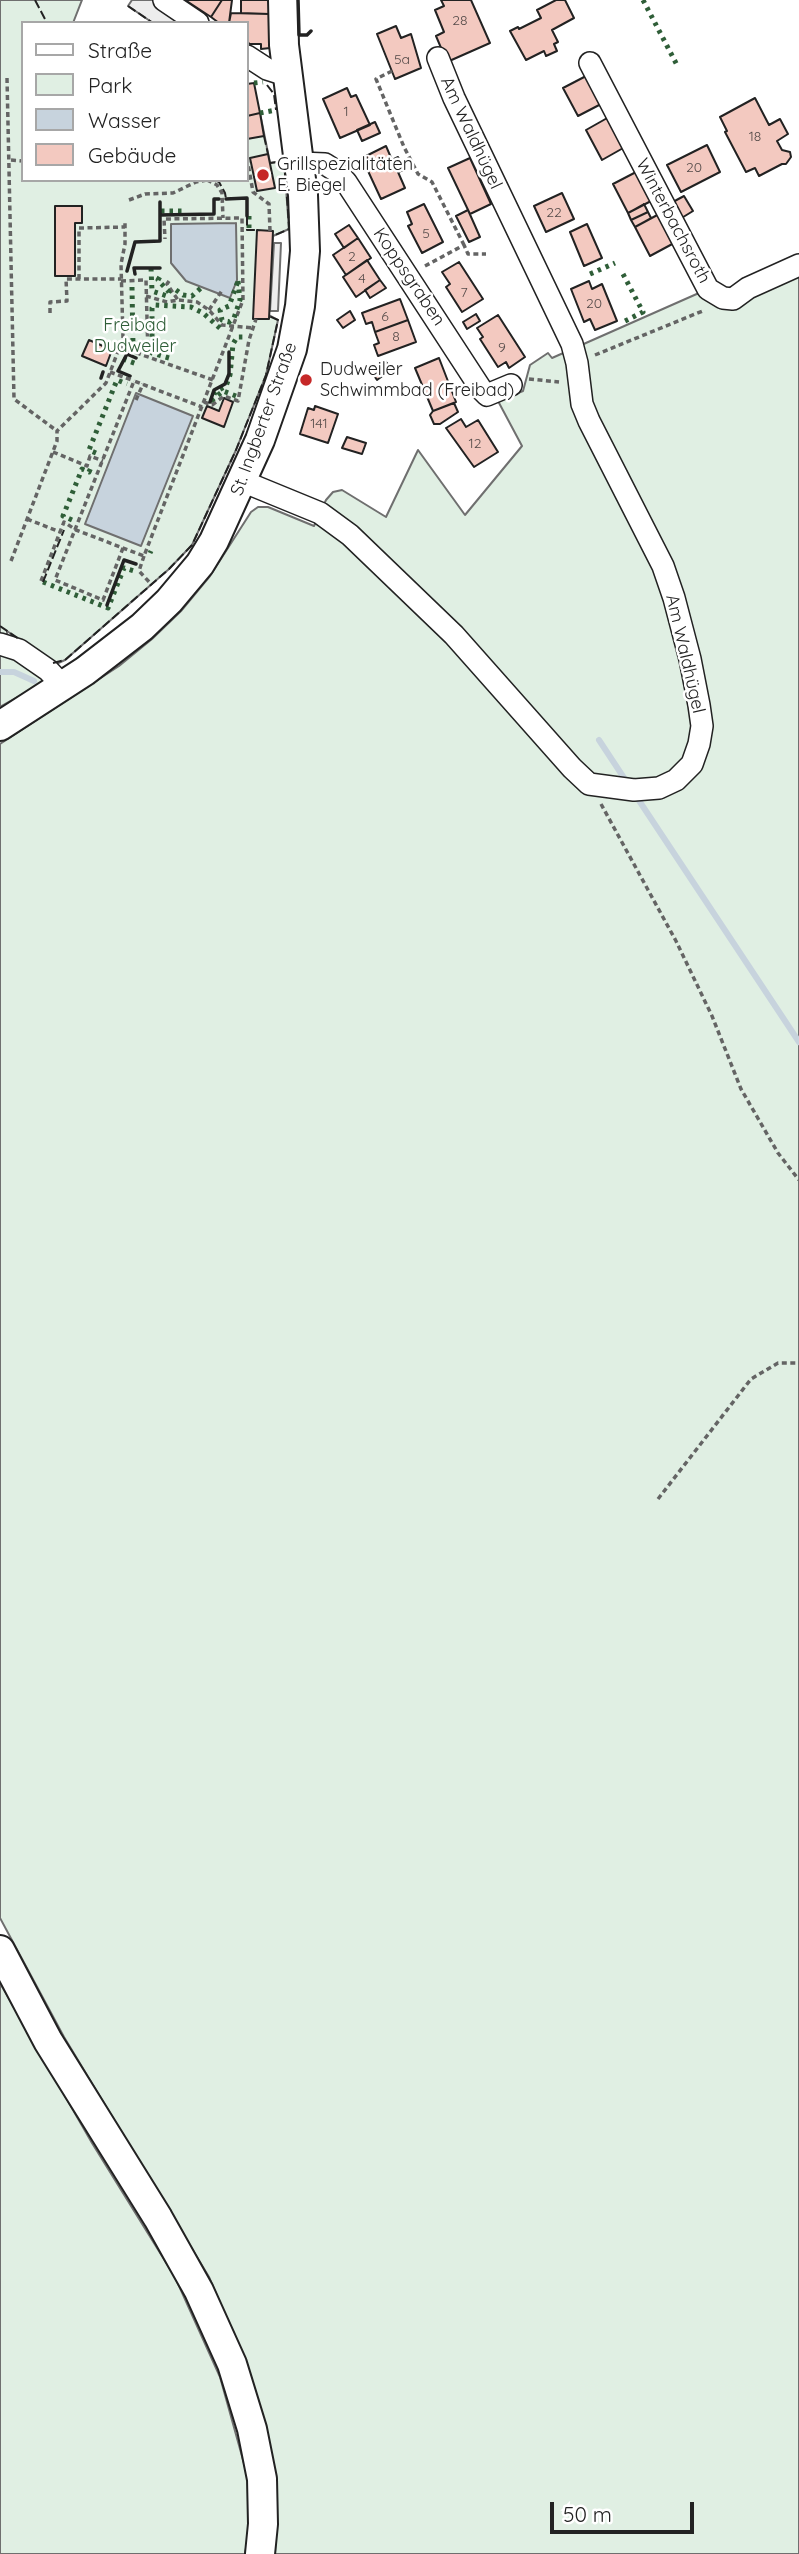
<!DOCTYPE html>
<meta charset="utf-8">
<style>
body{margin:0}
#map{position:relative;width:799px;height:2554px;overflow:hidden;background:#fff;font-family:Quicksand,sans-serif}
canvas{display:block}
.legend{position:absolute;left:21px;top:21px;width:228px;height:161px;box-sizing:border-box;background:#fff;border:2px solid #a7a7a7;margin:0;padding:9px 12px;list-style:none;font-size:21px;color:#222}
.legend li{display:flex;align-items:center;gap:14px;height:35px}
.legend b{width:35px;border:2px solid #a7a7a7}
.scale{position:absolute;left:550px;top:2502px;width:144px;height:32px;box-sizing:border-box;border:4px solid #222;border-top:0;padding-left:9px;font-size:21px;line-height:24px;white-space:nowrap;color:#222;-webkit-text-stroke:5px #fff;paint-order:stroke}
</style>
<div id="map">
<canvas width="799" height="2554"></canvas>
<ul class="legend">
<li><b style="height:9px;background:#fff"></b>Straße</li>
<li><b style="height:19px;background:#e0efe3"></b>Park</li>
<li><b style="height:19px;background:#c7d3dd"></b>Wasser</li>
<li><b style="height:19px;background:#f3c9c0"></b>Gebäude</li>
</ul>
<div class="scale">50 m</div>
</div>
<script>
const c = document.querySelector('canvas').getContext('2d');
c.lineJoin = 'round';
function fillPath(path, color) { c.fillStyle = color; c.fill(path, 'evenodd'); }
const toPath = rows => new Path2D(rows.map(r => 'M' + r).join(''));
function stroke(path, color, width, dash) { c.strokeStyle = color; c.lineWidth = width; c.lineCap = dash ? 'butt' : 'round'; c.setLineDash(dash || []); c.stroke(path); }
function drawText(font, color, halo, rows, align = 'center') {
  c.font = font + ' Quicksand,sans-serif'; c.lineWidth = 5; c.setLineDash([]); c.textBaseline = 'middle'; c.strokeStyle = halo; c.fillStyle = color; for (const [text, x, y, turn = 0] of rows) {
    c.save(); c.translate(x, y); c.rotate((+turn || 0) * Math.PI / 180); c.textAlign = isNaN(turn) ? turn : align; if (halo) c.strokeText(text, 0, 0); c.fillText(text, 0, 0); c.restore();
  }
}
const green = toPath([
 [0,0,82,0,73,23,23,23,23,180,247,180,247,116,260,113,270,163,284,161,289,229,273,236,269,315,278,320,266,375,236,450,192,545,169,569,65,660,54,665,7,631,7,651,48,680,0,707,0,0],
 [799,265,799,2554,275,2554,277,2492,266,2430,242,2355,209,2277,64,2037,0,1918,0,744,119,666,152,639,181,611,210,576,251,512,258,507,268,507,314,526,326,500,333,492,342,490,386,517,418,450,465,515,522,446,498,401,523,391,530,365,548,353,552,358,708,289,714,294,799,265],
 [0,1983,92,2143,175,2277,220,2377,250,2485,250,2525,245,2554,0,2554,0,1983]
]);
fillPath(green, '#e0efe3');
stroke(green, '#6f6f6f', 2);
const parking = toPath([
 [132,0,164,0,181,23,153,23,128,6,132,0],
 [274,243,281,243,278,311,270,311,274,243]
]);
fillPath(parking, '#ededed');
stroke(parking, '#6f6f6f', 2);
const water = toPath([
 [236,223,237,280,230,298,186,281,171,263,171,224,236,223],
 [136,393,193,416,141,546,85,524,136,393]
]);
fillPath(water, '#c7d3dd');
stroke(water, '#6f6f6f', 2);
stroke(toPath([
 [0,672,14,672,34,681],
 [599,740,628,784],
 [636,796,799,1042]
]), '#c7d3dd', 6);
const building = toPath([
 [185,0,222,0,211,17,185,0],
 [222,0,232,0,229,23,219,23,211,17,222,0],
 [241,0,269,0,269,14,241,13,241,0],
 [441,0,471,0,490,43,447,62,436,36,444,32,435,10,444,6,441,0],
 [556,0,565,0,574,18,552,30,558,42,554,44,557,51,546,56,544,51,526,60,510,31,518,27,519,29,541,18,537,10,556,0],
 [231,13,269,14,270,48,261,49,261,44,250,44,247,42,247,23,229,23,231,13],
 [396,26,401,38,411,34,421,68,395,79,377,34,396,26],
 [588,75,603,103,578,116,563,88,588,75],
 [254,83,260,113,247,116,247,84,254,83],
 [347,88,351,97,356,95,370,125,340,138,323,99,347,88],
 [755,98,769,125,780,119,788,134,777,141,782,150,790,152,791,157,786,164,782,164,759,176,755,168,746,172,725,132,727,131,720,117,755,98],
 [260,113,264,136,247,139,247,116,260,113],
 [609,117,625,147,602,160,586,130,609,117],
 [375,122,380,133,362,141,357,130,375,122],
 [707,145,720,172,681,192,667,165,707,145],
 [386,146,392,160,398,157,404,170,398,172,405,188,381,199,362,158,386,146],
 [268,154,275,188,257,191,250,158,268,154],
 [470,158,491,204,470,214,448,168,470,158],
 [638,171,653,200,628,213,613,184,638,171],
 [562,193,574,219,546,232,534,206,562,193],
 [684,196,693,211,680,219,671,203,684,196],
 [424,204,443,242,422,253,408,226,412,224,407,212,424,204],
 [644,204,648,212,631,220,628,213,644,204],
 [55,206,82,206,82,223,75,223,75,276,55,276,55,206],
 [468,210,480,237,469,242,456,216,468,210],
 [648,212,651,218,635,227,631,220,648,212],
 [661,213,676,242,650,256,635,227,661,213],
 [587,224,602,258,584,266,570,232,587,224],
 [349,225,358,238,344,248,335,234,349,225],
 [257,230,273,231,269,319,253,319,257,230],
 [358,238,371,258,346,275,333,255,358,238],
 [367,260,380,280,356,297,343,277,367,260],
 [459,262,483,299,462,312,446,287,450,284,442,272,459,262],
 [380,280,386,288,370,298,365,290,380,280],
 [589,281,592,289,602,284,617,321,595,330,590,319,584,322,571,289,589,281],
 [400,299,408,320,375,332,372,322,366,324,362,313,400,299],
 [350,311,355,320,343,328,337,320,350,311],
 [476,314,480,321,467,329,463,322,476,314],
 [498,315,525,357,509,368,506,362,498,367,480,339,483,337,477,328,498,315],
 [408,320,416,342,378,356,374,345,379,343,375,332,408,320],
 [89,340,112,350,106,366,82,356,89,340],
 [439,358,456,402,433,411,415,368,439,358],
 [385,361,392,369,377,380,371,371,385,361],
 [224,398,233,402,224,427,202,418,207,406,219,411,224,398],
 [454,403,458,412,440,424,434,424,430,415,433,411,454,403],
 [315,406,338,414,328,443,300,434,308,408,314,410,315,406],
 [461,419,466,427,478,420,498,452,474,467,446,428,461,419],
 [347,437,366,443,362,454,342,448,347,437]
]);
fillPath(building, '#f3c9c0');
stroke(building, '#222', 2);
const minor = toPath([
 [164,0,198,23],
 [247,56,267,69,289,76],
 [590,63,708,289,723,298,733,299,748,288,799,265],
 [300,163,325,164,336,171,346,182,481,389,487,395,511,385],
 [242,481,320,513,350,535,454,635,572,768,589,784,634,790,659,788,676,780,692,764,699,744,702,726,699,705,690,659,674,598,663,566,589,421,582,404,577,363,572,344,454,98,438,58],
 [0,644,19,650,48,670,63,686]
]);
const major = toPath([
 [0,726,85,671,142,627,169,601,200,564,214,541,260,440,292,349,300,306,305,251,303,195,284,45,283,0],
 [0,1950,48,2041,158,2218,199,2291,232,2364,252,2429,262,2479,263,2524,260,2554]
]);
stroke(minor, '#222', 24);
stroke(major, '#222', 32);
stroke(toPath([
 [392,71,376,79,404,147,418,174,432,182,464,245],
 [7,78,14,399,57,431],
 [247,158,253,192,269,204,270,231],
 [11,160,23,161],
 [207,180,217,185,222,193,223,218],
 [129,200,145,194,173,193,196,182,207,180],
 [425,266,464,245,468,254,486,254],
 [79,279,79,228,125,227],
 [121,281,146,280,148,357],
 [169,281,167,284,178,300],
 [146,296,167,302,178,300,197,302,209,310,222,325,253,328],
 [209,310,223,289],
 [50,313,50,302,67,301,66,279,121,279],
 [120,347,213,380],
 [595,355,705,310],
 [110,372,134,381],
 [529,379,559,382],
 [136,400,143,384],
 [204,402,212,405,224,396,238,401,249,340,256,319],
 [53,452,87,466,90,456,103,461],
 [27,519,60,532,64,522,76,530,144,556,243,300,242,218,164,219,165,239],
 [123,548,103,600,55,580,134,381,202,407],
 [144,556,139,571,152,585],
 [11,561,57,441,57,431,106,383,123,338,121,264,125,244,125,223],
 [41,581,60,532],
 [601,804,676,941,712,1016,741,1089,778,1153,799,1180],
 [658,1499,751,1379,778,1363,799,1363]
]), '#646464', 3.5, [5, 3.5]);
stroke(minor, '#fff', 21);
stroke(major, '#fff', 28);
stroke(toPath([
 [643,0,677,65],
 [254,83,263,82],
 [260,113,276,110],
 [161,211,186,211],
 [249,228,249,216],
 [151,268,152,291,167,296,169,292,158,280,162,273],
 [590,274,615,263],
 [623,274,643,312,625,321],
 [238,281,240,300,234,318,229,322,222,320,220,310,229,306,238,281],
 [132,287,133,346],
 [176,290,183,295,192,296,201,288],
 [169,358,152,353,152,308,154,305,191,307,203,313,223,331],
 [123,359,137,364],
 [236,396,223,391,212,400,215,392,226,386,230,375,233,344,237,337,247,337],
 [96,453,89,450,117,380,127,384],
 [72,520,63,516,82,469,89,472,92,465],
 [150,553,151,551],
 [43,582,108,608,124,568,134,571]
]), '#2f5e38', 5, [3.5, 5]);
stroke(toPath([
 [35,0,47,23],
 [128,6,153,23],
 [267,85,274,94,276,110],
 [264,136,268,154],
 [270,163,284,161,288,211,289,229,273,236],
 [215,180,219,182,225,193,226,199,247,198,247,230,257,230],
 [160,241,160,215,214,214,214,199,219,199],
 [43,582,64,530],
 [0,626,19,639],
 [53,663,65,660,169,569,192,545,236,450,266,375,278,320,269,316]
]), '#222', 2, [9, 3.5]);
stroke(toPath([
 [298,0,299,35,307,35,311,31],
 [226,199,247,198,247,216],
 [160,215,214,214,214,199,219,199],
 [127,271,135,242,160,241,160,202],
 [135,274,134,268,160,268],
 [130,376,118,371,127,354,136,358],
 [101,378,103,372],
 [210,402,214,390,225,384,229,374,229,352],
 [107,605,124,560,136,564]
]), '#222', 3.5);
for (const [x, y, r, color] of [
 [263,175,7,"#c62828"],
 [306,380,7,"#c62828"]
]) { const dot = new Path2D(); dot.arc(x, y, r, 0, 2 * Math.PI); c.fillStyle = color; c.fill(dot); stroke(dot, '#fff', 2.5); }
drawText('14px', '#564c4a', null, [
 ["28",460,21],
 ["5a",402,60],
 ["1",346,112],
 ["18",755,137],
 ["20",694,168],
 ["22",554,213],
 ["5",426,234],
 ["2",352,257],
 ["4",362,279],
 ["7",464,293],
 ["20",594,304],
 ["6",385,317],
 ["8",396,337],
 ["9",502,348],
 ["141",319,424],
 ["12",475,444]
]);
drawText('18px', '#222', '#fff', [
 ["Am Waldhügel",471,133,65],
 ["Winterbachsroth",673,221,62],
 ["Koppsgraben",409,277,56],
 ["St. Ingberter Straße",264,419,-70],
 ["Am Waldhügel",685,654,77]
]);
drawText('18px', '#222', '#fff', [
 ["Grillspezialitäten",277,165],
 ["E. Biegel",277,186],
 ["Dudweiler",320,370],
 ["Schwimmbad (Freibad)",320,391]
], 'left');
drawText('18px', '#2f5e38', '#fff', [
 ["Freibad",135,326],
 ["Dudweiler",135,347]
]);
</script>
